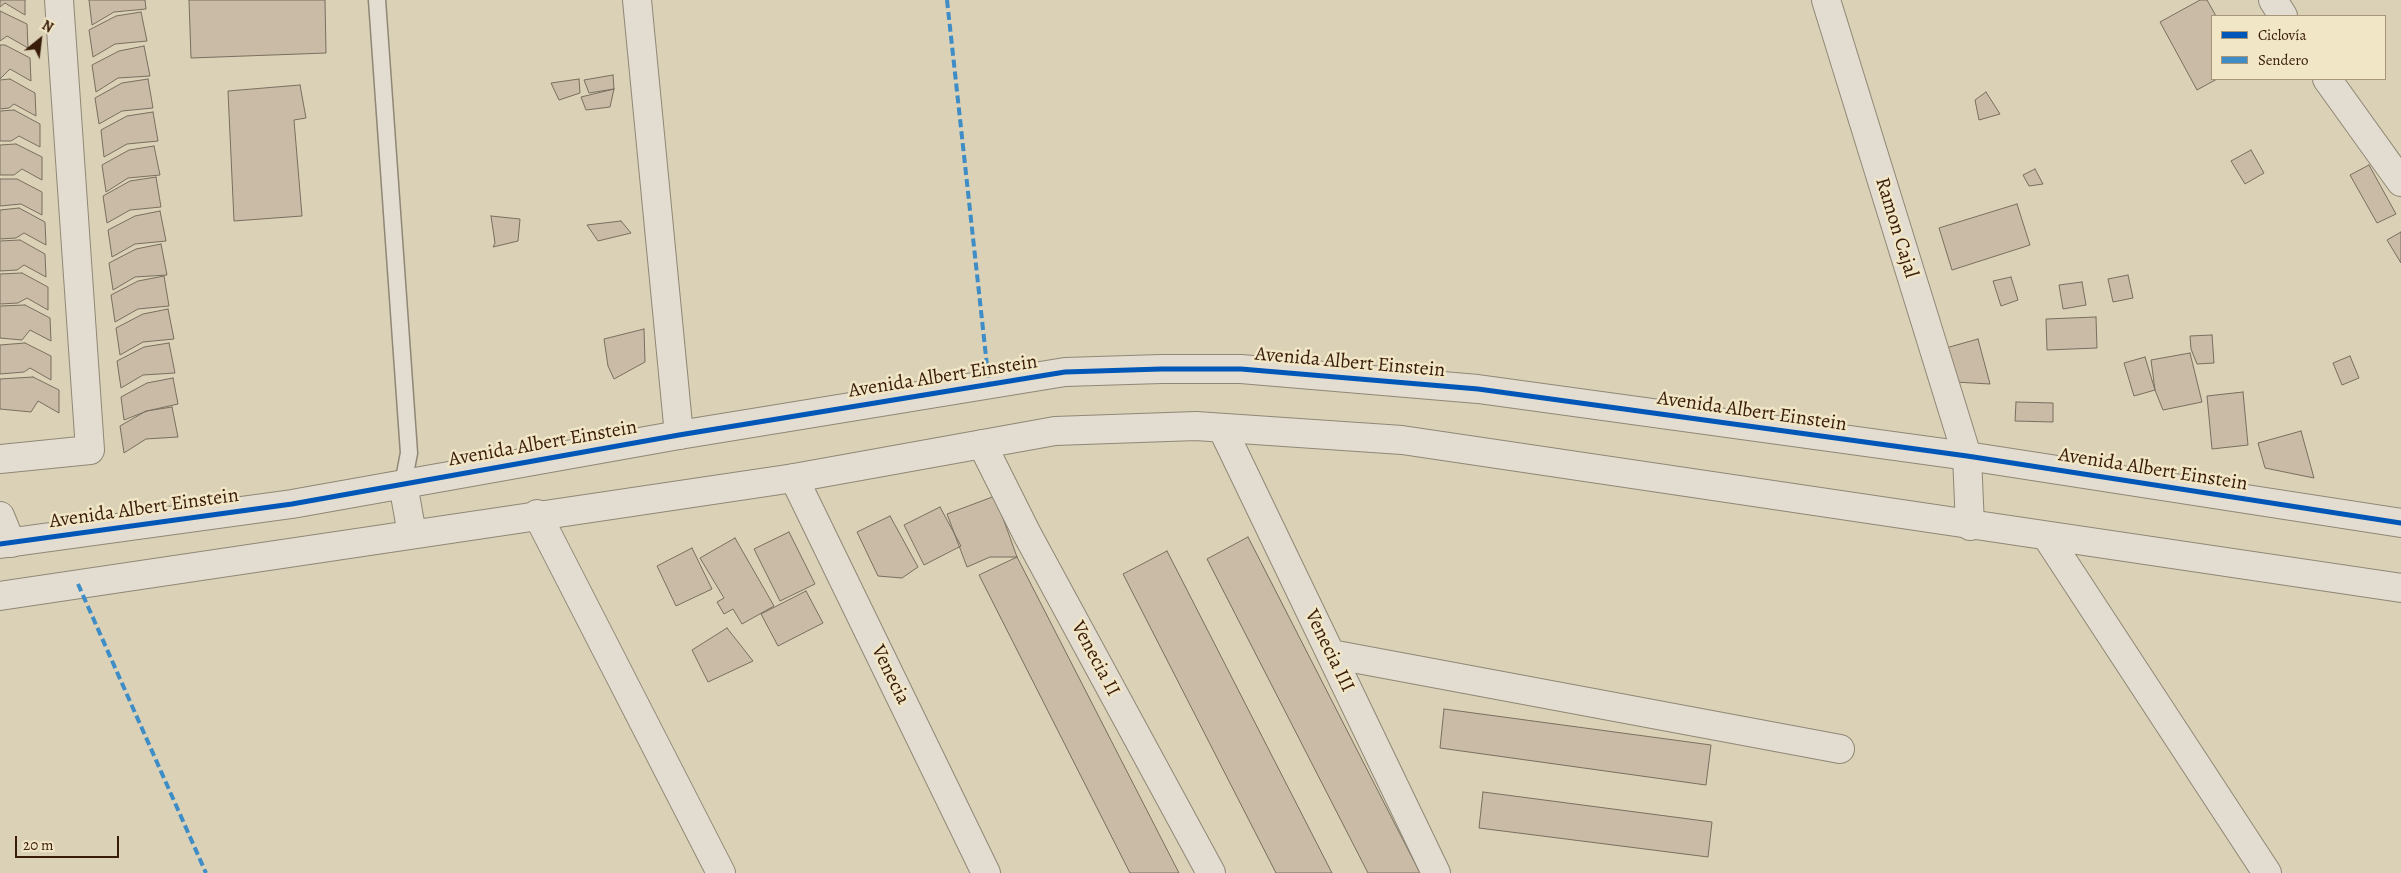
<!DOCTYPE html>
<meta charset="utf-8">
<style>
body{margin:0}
#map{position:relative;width:2401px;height:873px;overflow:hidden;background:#dad1b6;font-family:Alegreya,serif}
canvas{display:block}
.legend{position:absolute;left:2211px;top:15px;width:175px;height:65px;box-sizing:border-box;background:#f1e6c6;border:1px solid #a7957a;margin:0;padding:6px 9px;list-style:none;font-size:15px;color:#381b09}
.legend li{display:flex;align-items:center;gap:10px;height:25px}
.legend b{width:25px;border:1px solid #a7957a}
.north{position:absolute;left:15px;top:15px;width:50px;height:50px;-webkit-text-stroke:4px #f1e6c6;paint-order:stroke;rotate:29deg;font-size:14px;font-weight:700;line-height:20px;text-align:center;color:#381b09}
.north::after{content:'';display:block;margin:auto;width:18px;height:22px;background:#381b09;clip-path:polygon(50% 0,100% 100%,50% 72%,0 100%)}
.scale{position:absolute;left:15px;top:836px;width:104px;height:22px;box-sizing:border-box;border:2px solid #381b09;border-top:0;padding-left:6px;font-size:15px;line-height:18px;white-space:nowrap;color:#381b09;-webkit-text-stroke:4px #f1e6c6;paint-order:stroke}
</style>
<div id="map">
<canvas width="2401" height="873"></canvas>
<ul class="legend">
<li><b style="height:6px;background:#0057b8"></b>Ciclovía</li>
<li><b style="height:6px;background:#3e8dc6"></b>Sendero</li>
</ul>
<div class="north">N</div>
<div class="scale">20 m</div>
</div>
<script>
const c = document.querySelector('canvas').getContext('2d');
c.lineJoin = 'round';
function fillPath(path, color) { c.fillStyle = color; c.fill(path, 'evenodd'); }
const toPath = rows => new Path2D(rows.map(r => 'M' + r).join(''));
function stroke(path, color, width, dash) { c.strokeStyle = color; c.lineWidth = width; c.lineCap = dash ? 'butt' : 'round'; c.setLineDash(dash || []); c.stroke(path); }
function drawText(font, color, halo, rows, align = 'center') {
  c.font = font + ' Alegreya,serif'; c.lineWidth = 5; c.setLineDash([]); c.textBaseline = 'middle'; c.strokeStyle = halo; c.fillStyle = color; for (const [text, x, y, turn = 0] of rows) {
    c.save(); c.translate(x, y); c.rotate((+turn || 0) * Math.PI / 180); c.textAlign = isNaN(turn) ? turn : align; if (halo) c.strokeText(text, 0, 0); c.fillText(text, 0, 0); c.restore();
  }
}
const building = toPath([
 [0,0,25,0,25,15,5,3,0,7,0,0],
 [89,0,145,0,146,9,114,12,92,25,89,0],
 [189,0,325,0,326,53,191,58,189,0],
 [2200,0,2207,0,2216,16,2212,16,2212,79,2217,79,2197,90,2160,22,2200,0],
 [0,11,27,24,28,48,7,36,0,41,0,11],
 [141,12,147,41,115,44,93,57,89,30,116,16,141,12],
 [0,45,5,45,30,58,31,81,10,69,0,79,0,45],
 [144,46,150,76,118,78,96,92,92,65,119,51,144,46],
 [613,75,614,89,589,93,584,80,613,75],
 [10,79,35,93,36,116,14,104,9,108,0,109,0,80,10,79],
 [148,79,153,108,122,111,99,124,95,98,122,83,148,79],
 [579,79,580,93,559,100,551,83,579,79],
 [300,85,306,118,294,120,302,216,234,221,228,91,300,85],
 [614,89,610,107,586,110,581,97,614,89],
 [1986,92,2000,114,1979,120,1975,100,1986,92],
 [14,110,40,124,40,147,19,136,11,141,0,141,0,111,14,110],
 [153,112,158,141,127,144,104,157,101,130,127,116,153,112],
 [16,144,42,157,42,180,22,169,14,175,0,175,0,145,16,144],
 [154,146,160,175,128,178,106,192,102,165,129,150,154,146],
 [2251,150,2264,173,2245,184,2231,161,2251,150],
 [2369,165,2396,214,2377,223,2350,175,2369,165],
 [2035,169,2043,184,2029,186,2023,175,2035,169],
 [156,177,161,207,130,210,107,223,103,196,130,181,156,177],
 [0,179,17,179,42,192,42,215,21,204,0,206,0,179],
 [2017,204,2030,245,1952,270,1939,228,2017,204],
 [19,208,45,222,46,245,24,233,16,238,0,239,0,210,19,208],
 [160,211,166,241,135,244,112,257,108,230,135,216,160,211],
 [491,216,520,219,518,241,493,247,495,243,491,216],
 [621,221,631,233,598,241,587,225,621,221],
 [2401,232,2401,263,2387,240,2401,232],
 [20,240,45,254,46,277,24,265,17,270,0,271,0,241,20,240],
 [161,244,167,275,135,277,113,290,109,263,136,249,161,244],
 [22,273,48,287,48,310,27,298,18,303,0,304,0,274,22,273],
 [2128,275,2133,298,2113,302,2108,279,2128,275],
 [164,276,169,306,138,309,115,322,111,295,138,281,164,276],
 [2011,277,2018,300,2001,306,1993,281,2011,277],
 [2082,282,2086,305,2063,309,2059,285,2082,282],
 [25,305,50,318,51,341,30,330,22,340,0,338,0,306,25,305],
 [168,309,174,339,143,342,120,355,116,328,143,314,168,309],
 [2096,317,2097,348,2047,350,2046,319,2096,317],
 [644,329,645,362,614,379,608,366,604,339,644,329],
 [2212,335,2214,363,2197,364,2191,349,2190,336,2212,335],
 [1978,339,1990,384,1955,382,1946,348,1978,339],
 [25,343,51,356,51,380,30,368,24,372,0,374,0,345,25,343],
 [169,343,175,373,143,375,121,388,117,361,144,347,169,343],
 [2190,353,2202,402,2163,410,2155,390,2151,360,2190,353],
 [2350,356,2359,378,2342,385,2333,363,2350,356],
 [2145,357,2155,390,2134,396,2124,363,2145,357],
 [33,377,59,390,59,413,38,401,31,412,0,409,0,379,33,377],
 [173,378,178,404,147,411,124,420,121,397,147,383,173,378],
 [2243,392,2248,445,2212,449,2207,396,2243,392],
 [2016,402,2053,403,2053,422,2015,421,2016,402],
 [172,407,178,437,146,439,124,453,120,426,146,411,172,407],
 [2301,431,2314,478,2265,468,2258,443,2301,431],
 [995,496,1017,557,990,557,967,567,947,514,995,496],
 [940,507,961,546,924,565,904,525,940,507],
 [890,516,918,567,902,578,878,576,857,532,890,516],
 [789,532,815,584,780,601,754,549,789,532],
 [1248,537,1420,873,1368,873,1207,559,1248,537],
 [735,538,774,606,742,624,733,609,724,614,717,602,724,598,700,558,735,538],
 [692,548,712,589,676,606,657,566,692,548],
 [1167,551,1332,873,1276,873,1123,574,1167,551],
 [1017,557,1179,873,1130,873,979,575,1017,557],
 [806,591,823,623,778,646,761,614,806,591],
 [727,628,753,661,708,682,692,650,727,628],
 [1444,709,1711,745,1706,785,1440,748,1444,709],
 [1483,792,1712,822,1708,857,1479,828,1483,792]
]);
fillPath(building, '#c9bba6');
stroke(building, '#796f5f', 1);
const service = toPath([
 [377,0,409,453,403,484]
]);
const minor = toPath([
 [637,0,679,435],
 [1826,0,1967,456,1970,526],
 [2273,0,2283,16],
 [2327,79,2401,182],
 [1222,428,1436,873],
 [982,444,1027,534,1211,873],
 [0,459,90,450,59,0],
 [794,478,986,873],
 [537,514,721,873],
 [0,516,11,543],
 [2047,537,2267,873],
 [1331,654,1840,749]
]);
const tertiary = toPath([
 [403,484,412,534],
 [0,544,292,504,679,435,1065,372,1161,369,1241,369,1478,389,1967,456,2401,523],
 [0,596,794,478,1055,431,1196,426,1402,440,2401,588]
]);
stroke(service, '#908776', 19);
stroke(minor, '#908776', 30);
stroke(tertiary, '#908776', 30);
stroke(service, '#e2ddd0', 16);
stroke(minor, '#e2ddd0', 28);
stroke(tertiary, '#e2ddd0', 28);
stroke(toPath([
 [947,0,989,384],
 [78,584,206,873]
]), '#3e8dc6', 4, [8, 4]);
stroke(toPath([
 [0,544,292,504,679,435,1065,372,1161,369,1241,369,1478,389,1967,456,2401,523]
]), '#0057b8', 5);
drawText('20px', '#381b09', '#f1e6c6', [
 ["Ramon Cajal",1896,228,73],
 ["Avenida Albert Einstein",1350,363,5],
 ["Avenida Albert Einstein",943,377,-9],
 ["Avenida Albert Einstein",1752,412,8],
 ["Avenida Albert Einstein",543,444,-10],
 ["Avenida Albert Einstein",2153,470,9],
 ["Avenida Albert Einstein",144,509,-8],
 ["Venecia III",1329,651,64],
 ["Venecia II",1095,659,62],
 ["Venecia",890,675,64]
]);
</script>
